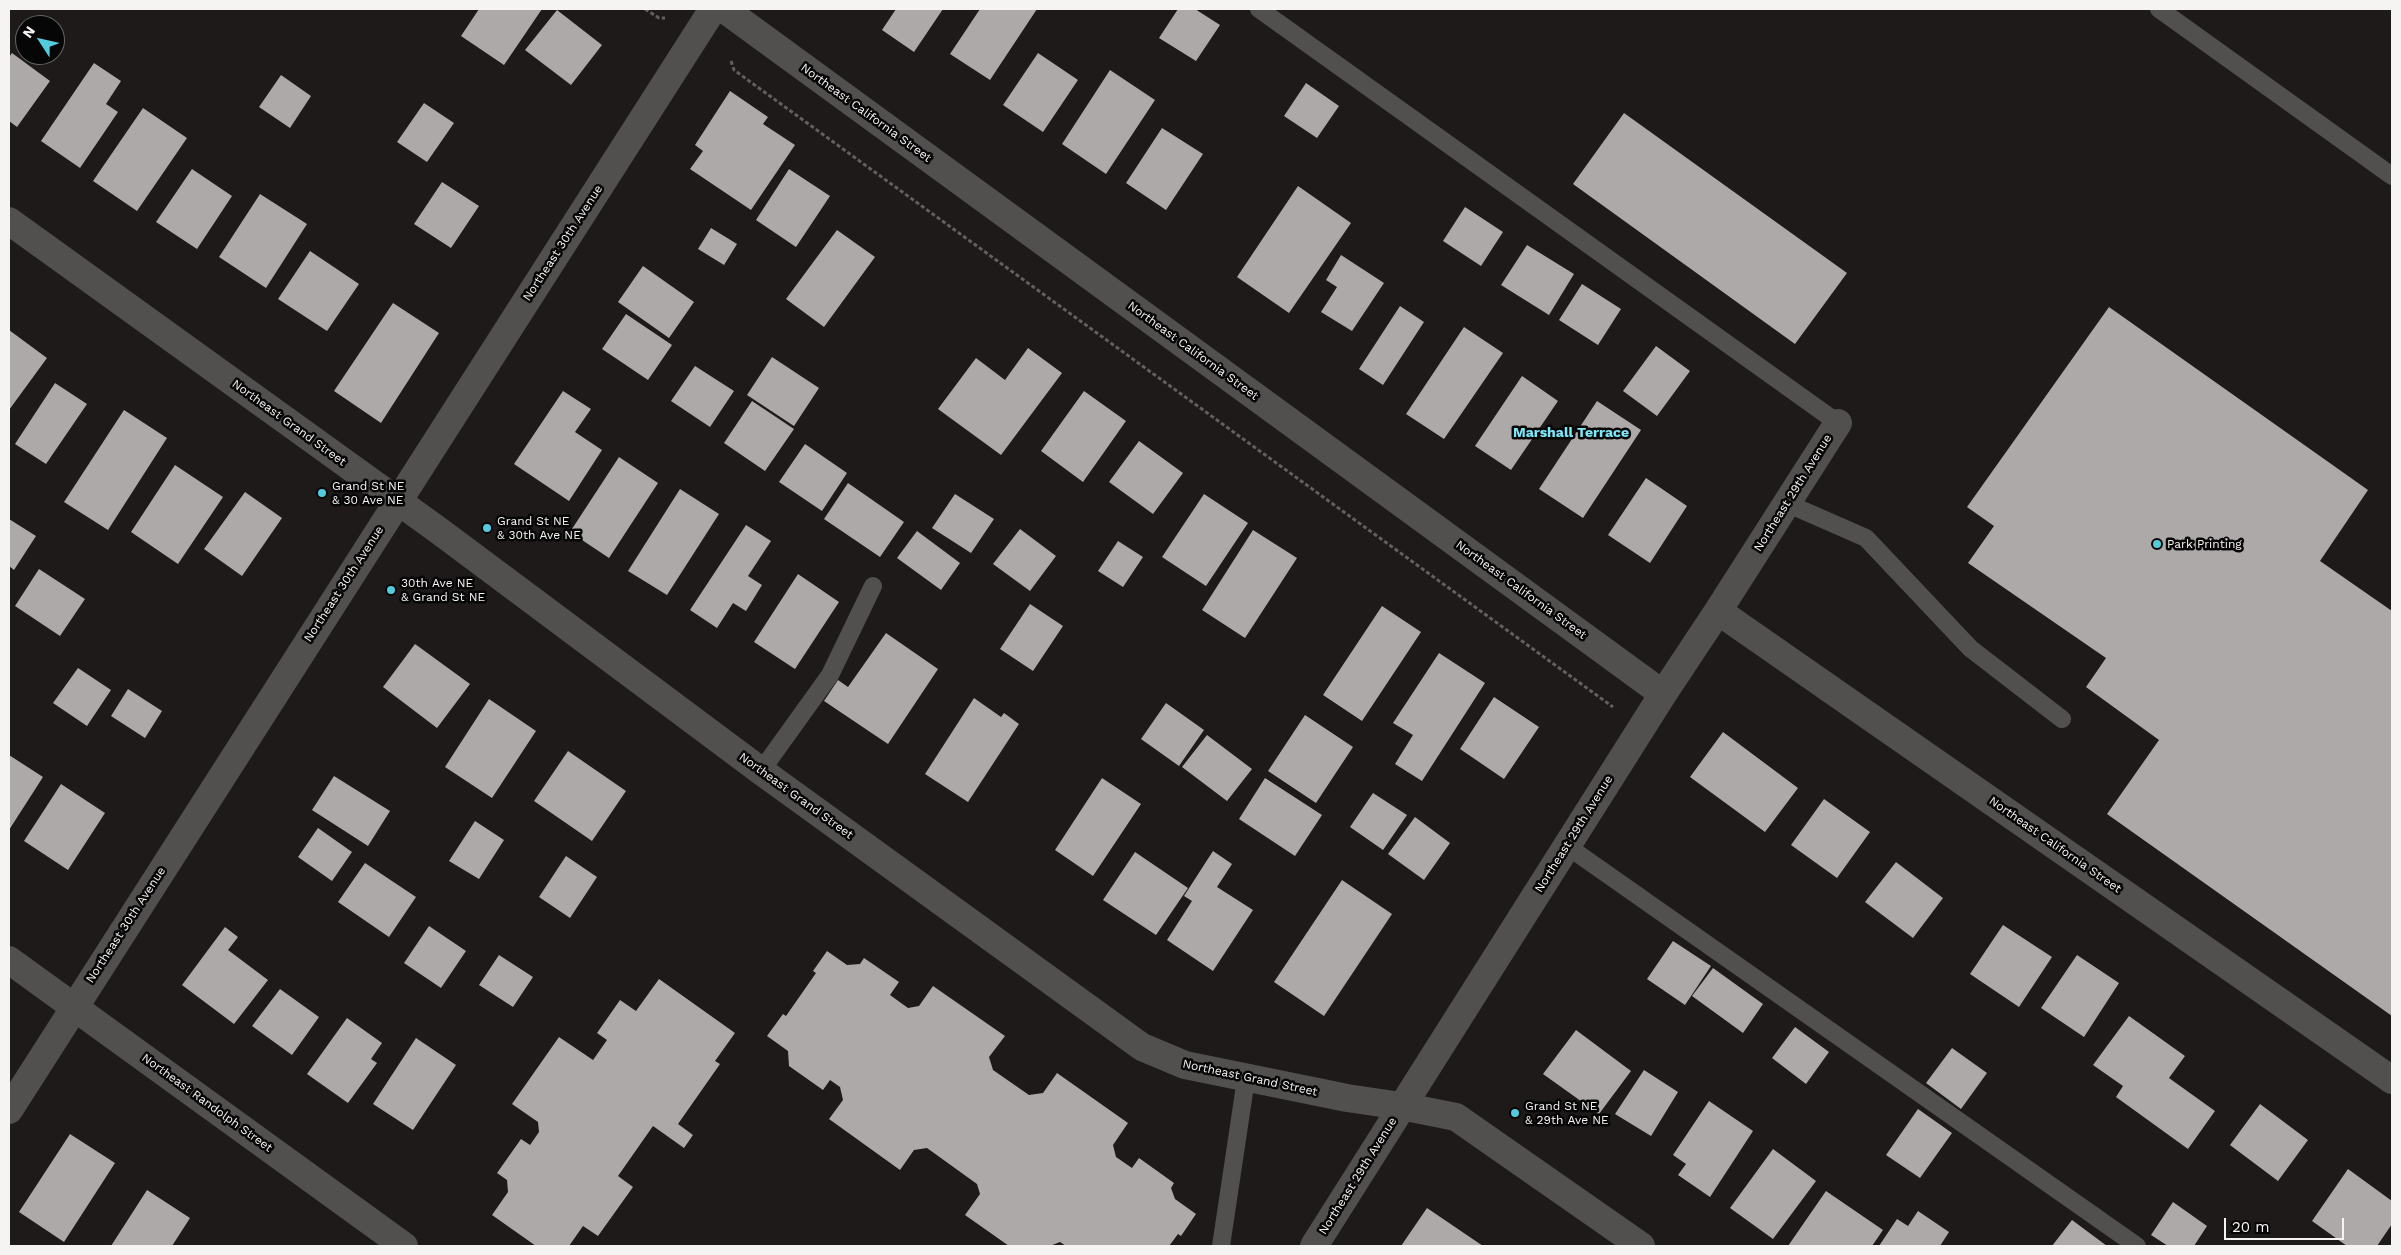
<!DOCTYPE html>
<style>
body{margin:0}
#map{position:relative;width:2401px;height:1255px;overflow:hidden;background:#1e1a1a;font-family:"Work Sans",sans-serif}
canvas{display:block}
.frame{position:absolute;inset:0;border:10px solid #f6f4f3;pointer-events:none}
.north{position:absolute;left:15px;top:15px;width:50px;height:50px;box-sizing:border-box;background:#070606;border:1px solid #676565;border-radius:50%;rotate:305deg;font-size:14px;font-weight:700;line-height:20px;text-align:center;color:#f6f4f3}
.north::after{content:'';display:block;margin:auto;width:18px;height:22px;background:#54cadd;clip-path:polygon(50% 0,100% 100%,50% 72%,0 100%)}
.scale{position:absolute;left:2224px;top:1218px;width:120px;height:22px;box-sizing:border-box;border:2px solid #f6f4f3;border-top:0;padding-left:6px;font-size:15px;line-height:18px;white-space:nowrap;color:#f6f4f3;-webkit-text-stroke:4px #070606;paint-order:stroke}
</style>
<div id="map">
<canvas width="2401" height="1255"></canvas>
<div class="frame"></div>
<div class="north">N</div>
<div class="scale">20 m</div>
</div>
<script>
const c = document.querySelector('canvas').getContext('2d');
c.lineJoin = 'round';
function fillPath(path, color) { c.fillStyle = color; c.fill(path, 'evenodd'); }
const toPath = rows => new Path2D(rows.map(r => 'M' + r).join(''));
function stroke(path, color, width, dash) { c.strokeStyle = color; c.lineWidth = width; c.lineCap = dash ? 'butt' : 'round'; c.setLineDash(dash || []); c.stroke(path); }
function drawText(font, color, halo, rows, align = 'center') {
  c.font = font + ' "Work Sans",sans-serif'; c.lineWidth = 5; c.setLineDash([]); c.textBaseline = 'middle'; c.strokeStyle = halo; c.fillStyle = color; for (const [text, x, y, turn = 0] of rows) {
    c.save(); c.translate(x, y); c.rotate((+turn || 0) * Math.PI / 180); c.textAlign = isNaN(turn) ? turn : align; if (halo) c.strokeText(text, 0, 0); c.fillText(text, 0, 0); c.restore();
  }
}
fillPath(toPath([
 [479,9,542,9,504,65,461,36],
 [896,9,943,9,914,52,882,30],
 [980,9,1037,9,990,80,950,54],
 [1178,9,1195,9,1220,25,1196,61,1159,38],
 [557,10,602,45,571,85,525,50],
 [12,53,50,81,17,127,9,121,9,57],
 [1038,53,1078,80,1043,132,1003,105],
 [94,63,121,81,106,104,118,112,80,168,41,141],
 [1110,70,1155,100,1106,174,1062,144],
 [281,75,311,96,290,128,259,107],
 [1306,83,1339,106,1317,138,1284,116],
 [730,91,768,117,763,124,795,145,751,210,690,169,703,151,695,145],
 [424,103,454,123,427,162,397,142],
 [143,108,187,138,137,211,93,181],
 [1624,113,1847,273,1795,344,1573,184],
 [1162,128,1203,154,1166,210,1126,183],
 [192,169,232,196,197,249,156,222],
 [789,169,830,196,796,247,756,220],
 [442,182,479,206,451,248,414,224],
 [1298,186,1351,223,1289,313,1237,277],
 [260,194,307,224,266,288,219,257],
 [1465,207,1503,232,1481,266,1443,241],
 [711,228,737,244,724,265,698,249],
 [837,230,875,257,824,327,786,299],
 [1527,245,1574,274,1549,315,1501,285],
 [310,251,359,284,327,331,278,299],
 [1341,255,1384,283,1352,331,1321,312,1337,287,1326,280],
 [643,266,694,302,669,338,618,302],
 [1582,284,1621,309,1598,345,1559,320],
 [393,303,439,333,381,423,334,391],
 [1400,306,1424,322,1383,385,1359,369],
 [2109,307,2368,490,2320,561,2392,611,2392,1016,2107,814,2159,740,2086,687,2106,658,1968,563,1994,526,1967,507],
 [626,314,672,345,648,380,602,349],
 [1464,327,1503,353,1444,439,1406,414],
 [9,330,47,358,9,410],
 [1656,346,1690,371,1657,416,1623,391],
 [1028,348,1062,373,1001,455,938,409,976,358,1005,380],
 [772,357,819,388,794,426,747,395],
 [695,366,734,391,710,427,671,401],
 [1522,376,1558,401,1511,470,1475,446],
 [55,383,87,404,46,464,15,444],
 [563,391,591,409,575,432,602,450,569,501,514,464],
 [1084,391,1126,421,1083,482,1041,451],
 [752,401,794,429,765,471,724,443],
 [1597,401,1641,430,1583,518,1539,489],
 [124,410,167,438,108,530,64,502],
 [1139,441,1183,473,1153,514,1109,482],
 [805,444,847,473,822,511,779,482],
 [619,457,658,483,609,558,570,532],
 [175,465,223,497,178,564,131,532],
 [1646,478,1687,506,1650,563,1608,535],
 [848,483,904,522,880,557,824,519],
 [680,489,719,514,667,595,628,571],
 [245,492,282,518,242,576,204,549],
 [955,494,994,519,971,553,932,528],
 [1204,494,1248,523,1206,586,1162,557],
 [9,519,36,536,14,570,9,566],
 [746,525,771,541,748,576,762,585,746,611,733,603,717,628,690,610],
 [1020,529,1056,556,1030,591,993,564],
 [1253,530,1297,558,1245,638,1202,610],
 [917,531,960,563,941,590,897,558],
 [1118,541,1143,557,1123,587,1098,571],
 [39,569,85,599,60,636,15,606],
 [798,574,839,602,795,669,754,642],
 [1030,604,1063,626,1033,671,1000,649],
 [1382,606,1421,632,1362,721,1323,695],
 [886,633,938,669,888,744,824,701,838,680,848,687],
 [415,644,470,684,437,728,383,687],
 [1439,653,1485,683,1422,781,1395,764,1413,735,1393,723],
 [78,668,111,690,87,726,53,703],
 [128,689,162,711,145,738,111,716],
 [1494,697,1539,727,1504,779,1460,749],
 [974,698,1001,717,1004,713,1019,724,968,802,925,774],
 [489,699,536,731,492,798,445,767],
 [1166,703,1204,730,1179,766,1141,739],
 [1305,715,1353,747,1316,803,1268,771],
 [1723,732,1798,788,1765,832,1690,777],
 [1207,735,1252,769,1227,801,1182,767],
 [568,751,626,791,592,841,534,801],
 [9,755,43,777,9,830],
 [334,776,390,811,368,846,312,810],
 [1102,778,1141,804,1093,876,1055,850],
 [1265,778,1322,815,1295,856,1239,819],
 [61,784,105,813,68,870,24,841],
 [1373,793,1407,815,1383,850,1350,827],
 [1824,799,1870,832,1837,878,1791,845],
 [1415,817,1450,843,1424,880,1388,854],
 [475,821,504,840,479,879,449,861],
 [318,828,352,852,332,881,298,857],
 [1213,851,1232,864,1217,887,1253,910,1213,971,1167,940,1192,901,1184,896],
 [1135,852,1188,888,1156,935,1103,900],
 [566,856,597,877,570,918,539,897],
 [1896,862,1943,898,1913,938,1865,902],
 [365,863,416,897,389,937,338,902],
 [1342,880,1392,914,1324,1016,1274,982],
 [2003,925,2052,957,2019,1007,1970,974],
 [429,926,466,951,441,988,404,963],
 [225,927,238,937,228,950,268,980,234,1024,182,985],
 [1673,941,1711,966,1685,1005,1647,979],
 [827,951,847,965,860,964,864,958,899,982,890,995,908,1008,919,1006,933,986,1005,1036,989,1057,993,1070,1029,1095,1043,1093,1057,1073,1128,1123,1113,1145,1116,1157,1132,1168,1139,1158,1174,1183,1171,1188,1175,1199,1196,1214,1181,1236,1178,1234,1169,1246,1066,1246,1060,1242,1050,1246,1009,1246,965,1215,980,1194,977,1184,927,1148,914,1150,900,1170,829,1119,843,1100,840,1087,830,1080,823,1090,789,1066,788,1051,767,1036,783,1014,786,1016,816,973,813,971],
 [499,955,533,977,513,1007,479,985],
 [2077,955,2119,983,2084,1037,2041,1008],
 [1713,968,1763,1004,1743,1033,1692,996],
 [659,979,735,1033,715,1061,720,1064,678,1124,693,1135,684,1148,653,1126,618,1176,633,1187,598,1236,583,1226,569,1246,536,1246,492,1215,508,1192,507,1180,497,1173,521,1139,530,1145,539,1132,538,1122,512,1104,559,1037,593,1060,607,1040,597,1033,620,1000,636,1011],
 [280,989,319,1017,292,1055,252,1026],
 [2129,1016,2185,1056,2169,1078,2215,1111,2188,1149,2116,1097,2123,1086,2093,1065],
 [347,1018,382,1043,371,1059,377,1063,348,1103,307,1074],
 [1795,1027,1829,1052,1806,1084,1772,1058],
 [1576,1030,1631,1071,1599,1114,1543,1074],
 [416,1038,456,1065,413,1130,373,1104],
 [1952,1048,1987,1073,1961,1109,1926,1083],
 [1644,1070,1678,1092,1651,1136,1615,1114],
 [1709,1101,1753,1131,1710,1197,1678,1175,1686,1164,1673,1155],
 [2260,1104,2308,1140,2278,1181,2230,1145],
 [1918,1109,1952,1133,1920,1178,1886,1155],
 [70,1134,115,1163,64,1242,19,1212],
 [1773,1149,1816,1181,1773,1239,1730,1208],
 [2348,1169,2392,1201,2392,1224,2377,1246,2347,1246,2312,1221],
 [147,1190,190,1218,172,1246,111,1246],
 [1826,1191,1883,1230,1872,1246,1788,1246],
 [2173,1202,2207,1226,2194,1246,2168,1246,2151,1235],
 [1427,1208,1483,1246,1401,1246],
 [1918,1211,1949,1232,1940,1246,1879,1246,1897,1219,1908,1226],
 [2072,1220,2107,1246,2052,1246]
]), '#aea9a9');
stroke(toPath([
 [645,9,659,18,665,18],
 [731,61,734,70,1613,707]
]), '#635f5f', 3, [4, 2.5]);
stroke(toPath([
 [1259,9,1838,423],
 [2159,9,2392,176],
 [1786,503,1866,538,1970,648,2062,719],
 [761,771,830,675,873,586],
 [1567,846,2137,1246],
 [1221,1246,1246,1079]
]), '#51504f', 18);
stroke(toPath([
 [724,9,1663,694],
 [9,221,438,530,761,771,1142,1047,1185,1065,1347,1098,1401,1106,1456,1117,1641,1246],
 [1718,611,2392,1080],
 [9,960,404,1246],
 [9,1110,713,9],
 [1314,1246,1663,694,1718,611,1838,423]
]), '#51504f', 28);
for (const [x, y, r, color] of [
 [322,493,5,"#54cadd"],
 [487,528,5,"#54cadd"],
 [2157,544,5,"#54cadd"],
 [391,590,5,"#54cadd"],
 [1515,1113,5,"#54cadd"]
]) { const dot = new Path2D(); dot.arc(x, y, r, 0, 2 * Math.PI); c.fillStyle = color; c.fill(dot); stroke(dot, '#070606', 2); }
drawText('12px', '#f6f4f3', '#070606', [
 ["Northeast California Street",866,113,36],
 ["Northeast 30th Avenue",563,243,-57],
 ["Northeast California Street",1193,351,36],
 ["Northeast Grand Street",289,423,36],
 ["Northeast 29th Avenue",1793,493,-58],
 ["Northeast 30th Avenue",344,584,-57],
 ["Northeast California Street",1521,590,36],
 ["Northeast Grand Street",796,796,36],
 ["Northeast 29th Avenue",1574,834,-58],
 ["Northeast California Street",2055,845,35],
 ["Northeast 30th Avenue",126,925,-57],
 ["Northeast Grand Street",1250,1078,12],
 ["Northeast Randolph Street",207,1103,36],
 ["Northeast 29th Avenue",1358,1176,-58]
]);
drawText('12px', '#f6f4f3', '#070606', [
 ["Grand St NE",332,486],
 ["& 30 Ave NE",332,500],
 ["Grand St NE",497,521],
 ["& 30th Ave NE",497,535],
 ["Park Printing",2167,544],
 ["30th Ave NE",401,583],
 ["& Grand St NE",401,597],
 ["Grand St NE",1525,1106],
 ["& 29th Ave NE",1525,1120]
], 'left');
drawText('bold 14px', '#7ee7f8', '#070606', [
 ["Marshall Terrace",1571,433]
]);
</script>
